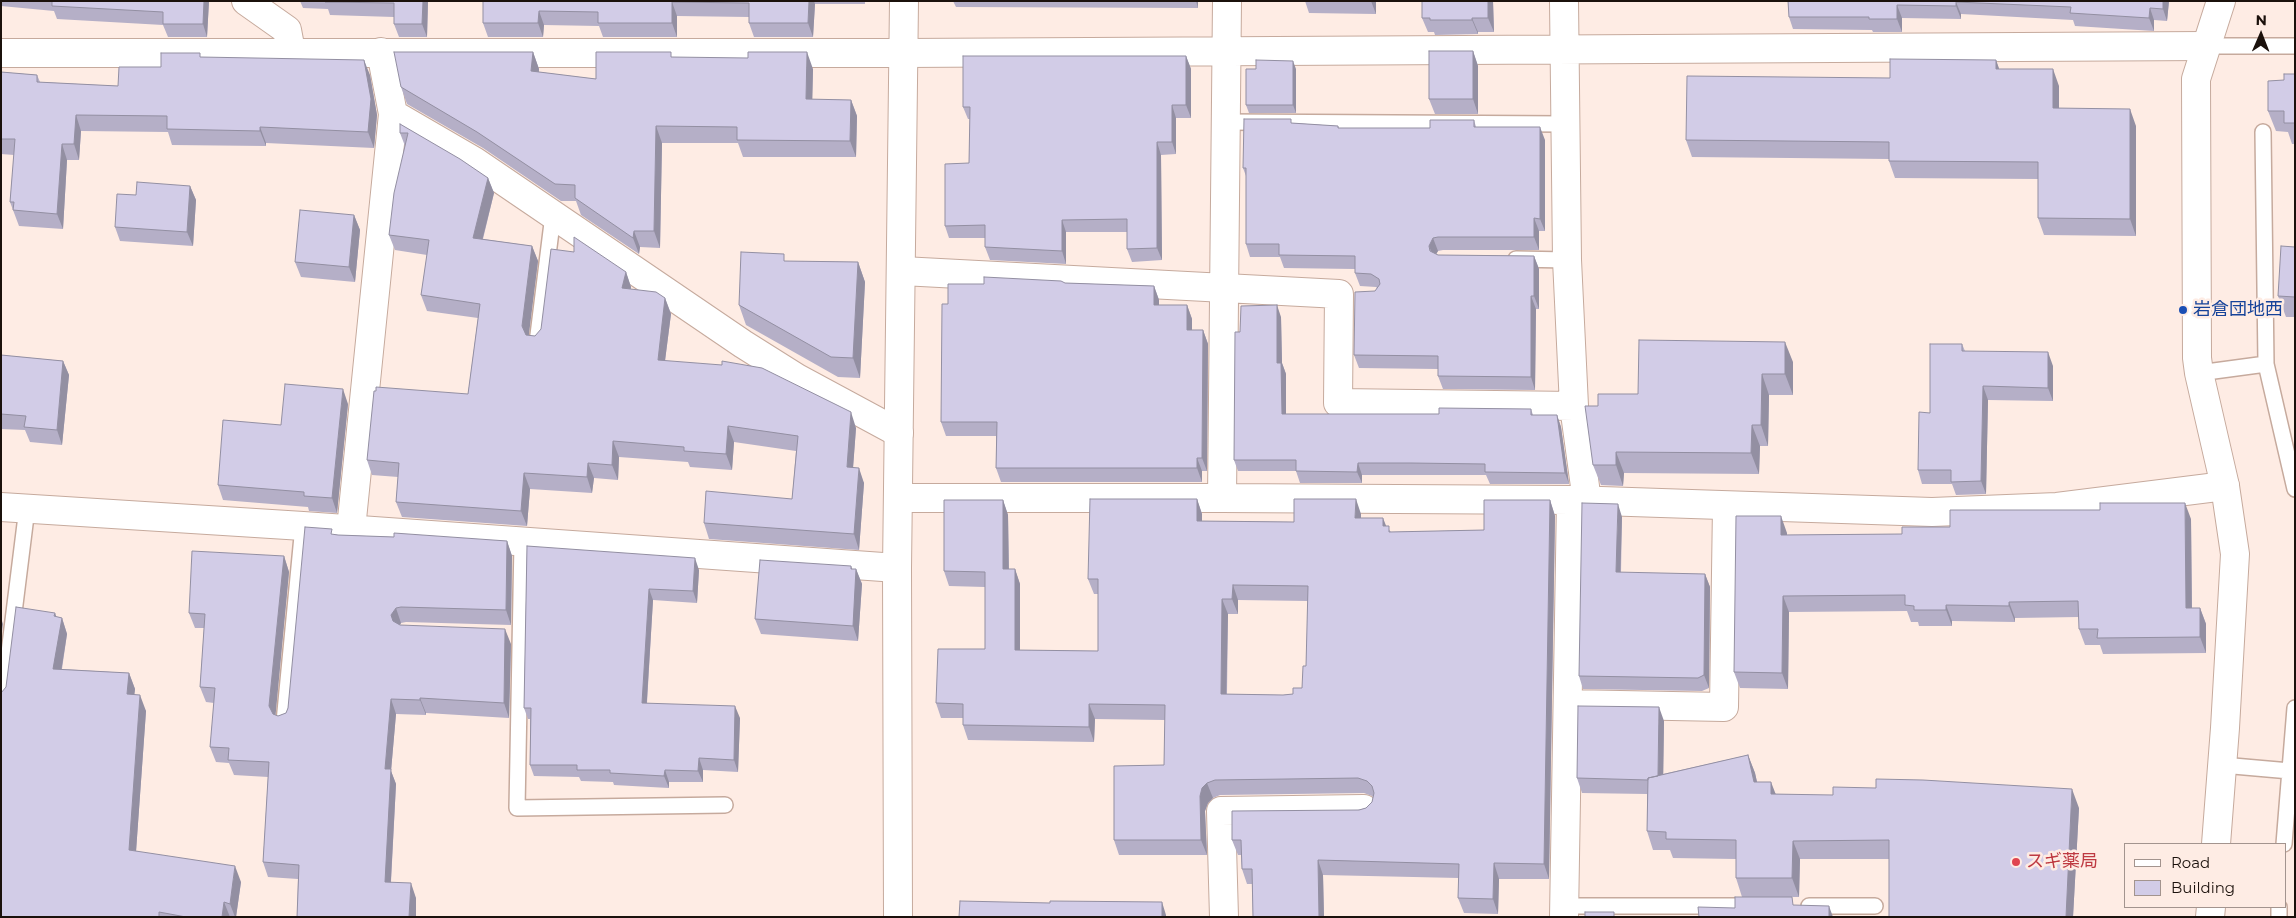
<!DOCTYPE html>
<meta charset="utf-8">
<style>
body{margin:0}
#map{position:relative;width:2296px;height:918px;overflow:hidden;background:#feece4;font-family:Montserrat,sans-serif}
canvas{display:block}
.frame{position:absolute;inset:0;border:2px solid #1b110c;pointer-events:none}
.legend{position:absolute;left:2124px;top:843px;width:162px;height:65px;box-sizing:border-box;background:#feece4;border:1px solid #a3948e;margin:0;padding:6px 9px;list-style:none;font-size:15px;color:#1b110c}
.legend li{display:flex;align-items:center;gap:10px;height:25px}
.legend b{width:25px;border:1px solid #a3948e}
.north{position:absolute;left:2236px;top:10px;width:50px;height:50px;-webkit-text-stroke:4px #feece4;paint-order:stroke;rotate:1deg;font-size:14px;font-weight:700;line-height:20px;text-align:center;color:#1b110c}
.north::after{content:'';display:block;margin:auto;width:18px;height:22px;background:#1b110c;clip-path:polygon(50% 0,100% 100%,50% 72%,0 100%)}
</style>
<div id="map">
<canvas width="2296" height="918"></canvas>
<div class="frame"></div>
<ul class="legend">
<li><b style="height:6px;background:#fff"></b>Road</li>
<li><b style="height:14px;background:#d2cce7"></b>Building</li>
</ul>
<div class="north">N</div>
</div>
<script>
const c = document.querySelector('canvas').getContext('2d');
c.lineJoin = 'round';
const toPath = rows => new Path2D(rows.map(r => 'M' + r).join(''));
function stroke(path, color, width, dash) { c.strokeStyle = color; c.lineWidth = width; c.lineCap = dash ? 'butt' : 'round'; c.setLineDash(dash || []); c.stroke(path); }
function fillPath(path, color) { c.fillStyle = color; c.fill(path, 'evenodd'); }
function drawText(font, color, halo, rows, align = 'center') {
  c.font = font + ' Montserrat,"Noto Sans JP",sans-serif'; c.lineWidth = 5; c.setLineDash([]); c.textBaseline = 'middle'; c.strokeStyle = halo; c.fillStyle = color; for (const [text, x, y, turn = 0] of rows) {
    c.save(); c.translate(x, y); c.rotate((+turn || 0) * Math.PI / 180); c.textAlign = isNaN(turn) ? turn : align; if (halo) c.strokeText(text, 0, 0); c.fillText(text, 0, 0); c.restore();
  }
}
const service = toPath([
 [2206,46,2295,46],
 [1225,122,1565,124],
 [2263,132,2266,364,2295,489],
 [1516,259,1567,260],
 [537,343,553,215],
 [2199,373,2266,364],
 [522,542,517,808,725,805],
 [3,701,27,508],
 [284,722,303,526],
 [2222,765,2290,771],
 [2284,844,2295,708],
 [1565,906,1756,906],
 [1809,906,1875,906],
 [2279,917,2279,907]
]);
const minor = toPath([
 [246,1,287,30,291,51],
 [1564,1,1567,260,1574,406,1587,501],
 [1,53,904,53,2206,46],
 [393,114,474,161,743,344,797,378,899,433],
 [902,271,1339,294,1338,403,1574,406],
 [899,498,1222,498,1571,500,1932,512,2057,507,2225,486],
 [1222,498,1227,1],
 [1,507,303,526,897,568],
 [351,529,393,114,381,52],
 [1568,704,1724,707,1727,506],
 [1224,917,1221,811,1364,809],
 [1564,917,1571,500]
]);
const tertiary = toPath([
 [2216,844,2225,728,2235,554,2225,486,2199,373,2197,358,2196,79,2221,1],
 [898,917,897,568,904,1],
 [2210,917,2211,907]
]);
stroke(service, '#c6aa9d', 18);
stroke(minor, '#c6aa9d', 30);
stroke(tertiary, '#c6aa9d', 30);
stroke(service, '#fff', 15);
stroke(minor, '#fff', 28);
stroke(tertiary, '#fff', 28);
fillPath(toPath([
 [1,1,209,1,207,37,168,37,163,25,57,19,54,11,1,6],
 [300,1,428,1,427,37,399,37,394,24,394,17,330,15,328,9,303,8],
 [483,1,865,1,865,4,815,4,813,37,754,37,749,23,749,17,677,16,677,37,603,37,599,26,544,25,543,37,488,37,483,23],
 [953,1,1198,1,1198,8,956,7],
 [1305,1,1376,1,1376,14,1309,13],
 [1422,1,1493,1,1494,32,1478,32,1478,34,1435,35,1434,32,1428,32,1422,18],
 [1788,1,2169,1,2167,21,2154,20,2154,31,2075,26,2073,20,1961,14,1961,19,1902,18,1902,32,1873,32,1872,30,1793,29,1789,17],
 [1473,51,1478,66,1478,114,1435,114,1429,99],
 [533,52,539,69,539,72,596,79,672,57,813,69,812,99,851,100,857,116,856,157,743,157,738,143,662,143,660,248,640,247,639,254,581,215,576,201,561,201,483,148,407,104,401,87],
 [1186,56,1191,69,1191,118,1176,118,1176,154,1161,155,1162,260,1132,262,1127,249,1127,232,1066,232,1066,264,990,260,985,247,985,238,949,238,945,226,969,163,970,119,968,119,963,107],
 [202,57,370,75,377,115,374,148,266,143,266,146,172,145,168,132,81,131,79,160,67,160,63,229,19,226,10,202,14,155,1,154,1,72,37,75,40,82,118,86,161,67],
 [1996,60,1999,69,2059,86,2059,108,2136,126,2136,236,2044,235,2038,218,2038,179,1895,178,1889,161,1889,159,1692,157,1686,140,1890,78],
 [1256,69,1296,69,1296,113,1249,113,1246,105],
 [2295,74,2295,144,2292,144,2288,132,2276,131,2268,111,2284,80],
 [1474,120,1476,127,1545,140,1545,231,1539,231,1539,250,1443,250,1438,251,1436,254,1438,255,1534,256,1539,269,1539,309,1536,309,1535,390,1443,389,1438,376,1438,369,1359,368,1354,355,1375,291,1377,288,1376,287,1360,286,1355,273,1355,269,1284,268,1280,257,1250,257,1246,244,1246,176,1243,168,1293,123,1338,126,1339,128,1430,128],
 [400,124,488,178,494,193,483,239,532,246,538,261,528,336,535,336,626,272,631,287,631,289,665,298,671,314,665,361,856,428,853,467,864,483,859,550,709,539,704,523,792,499,796,451,734,442,732,470,690,467,688,462,619,457,618,480,594,478,592,493,530,489,527,526,402,517,396,502,398,477,372,475,367,460,468,394,478,318,427,311,421,295,427,255,395,250,389,235,405,146,400,133],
 [190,186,196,200,193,246,120,241,115,227,136,195],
 [354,215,360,230,355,282,301,277,295,262],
 [2295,247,2295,317,2286,317,2278,296],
 [786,261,858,262,865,282,860,378,838,377,746,325,739,305],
 [1065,283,1154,286,1159,300,1159,305,1187,305,1192,319,1192,330,1203,330,1208,344,1207,471,1202,471,1202,482,1001,482,996,468,996,436,946,436,941,422,948,304],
 [1281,317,1282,363,1286,374,1286,414,1439,414,1531,409,1533,415,1557,415,1561,427,1569,484,1490,484,1486,475,1362,475,1362,483,1300,483,1296,471,1238,471,1234,460,1240,332],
 [1962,344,1965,351,2053,366,2053,401,1988,400,1986,494,1956,495,1952,484,1922,484,1918,470,1930,413],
 [1,355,63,361,69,375,62,445,30,442,25,430,1,429],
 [1793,362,1793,395,1769,395,1768,446,1760,446,1759,474,1624,473,1623,486,1601,485,1593,465,1598,406,1638,394],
 [348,404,337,513,309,511,308,507,223,500,218,485,281,425],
 [1197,499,1202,514,1202,521,1294,522,1361,514,1361,518,1386,526,1391,532,1484,530,1550,500,1555,516,1549,879,1499,879,1498,914,1464,913,1458,898,1459,878,1323,875,1324,917,1253,917,1252,884,1247,884,1242,869,1241,855,1238,855,1232,840,1366,808,1372,802,1373,797,1372,796,1364,793,1220,795,1213,798,1208,803,1205,811,1207,855,1119,855,1114,840,1164,765,1165,720,1095,719,1094,742,968,740,963,725,963,718,941,718,936,703,985,649,985,587,949,586,944,571,1003,500,1008,515,1009,569,1015,569,1020,584,1020,650,1098,651,1098,594,1094,594,1088,579],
 [1238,600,1308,601,1306,666,1302,688,1293,694,1283,695,1227,694,1228,614,1238,614],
 [1622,517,1621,573,1705,574,1710,587,1709,688,1702,691,1583,689,1579,676],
 [2191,519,2192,608,2200,608,2206,624,2206,653,2103,654,2100,645,2085,645,2079,629,2079,617,2015,618,2015,622,1952,621,1952,626,1919,626,1918,622,1911,622,1907,611,1789,612,1788,689,1740,688,1734,672,1787,533,1787,535,1902,534,1950,527],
 [334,534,338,535,507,541,512,556,511,625,406,622,401,623,400,625,511,644,509,718,426,713,426,715,396,714,391,771,396,784,391,882,416,898,416,917,297,917,298,879,268,877,263,862,268,777,234,775,229,763,216,762,210,747,214,703,206,702,200,687,204,628,195,628,189,613,284,556,289,572,275,715,278,716,286,713,288,708],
 [527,546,699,570,697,603,653,600,647,703,740,718,738,772,703,770,703,782,669,782,669,788,614,785,613,782,581,781,579,777,534,776,530,765,530,719,528,719,524,708],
 [852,569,856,569,862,584,858,641,761,634,755,619],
 [55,613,56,617,62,618,67,634,62,669,129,673,135,689,134,694,146,711,136,851,241,882,236,917,1,917,6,687],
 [1664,721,1663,774,1748,755,1755,773,1757,782,1776,794,2079,808,2073,917,1889,917,1889,859,1800,859,1799,897,1742,897,1736,878,1736,859,1673,858,1670,850,1653,850,1647,831,1647,794,1582,793,1577,778]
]), '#b5afc7');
fillPath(toPath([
 [204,1,209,1,207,37,203,24],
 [423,1,428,1,427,37,422,24],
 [809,1,814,1,815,4,813,37,808,23],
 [1196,1,1198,1,1198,8],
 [1371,1,1376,1,1376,14],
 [1488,1,1493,1,1494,32,1488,18],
 [2163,1,2169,1,2167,21,2163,9],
 [672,2,677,16,677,37,672,23],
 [1956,2,1961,14,1961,19,1956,6],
 [1897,5,1902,18,1902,32,1897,19],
 [2150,8,2154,20,2154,31,2149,18],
 [539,11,544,25,543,37,538,23],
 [1472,18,1478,32,1478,34,1472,20],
 [1473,51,1478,66,1478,114,1473,99],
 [533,52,539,69,537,88,531,71],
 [807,52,813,69,812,115,806,99],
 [1186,56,1191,69,1191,118,1186,105],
 [364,60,370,75,377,115,374,148,368,132],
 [1996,60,2002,77,1996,69],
 [1293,61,1296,69,1296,113,1293,105],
 [2053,69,2059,86,2059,125,2053,108],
 [851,100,857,116,856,157,850,141],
 [1172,105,1176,118,1176,154,1172,142],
 [2130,109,2136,126,2136,236,2130,219],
 [76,115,81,131,79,160,74,144],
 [656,126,662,143,660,248,654,231],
 [260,127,266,143,266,146,260,131],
 [1540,127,1545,140,1545,231,1540,219],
 [1157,142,1161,155,1162,260,1157,248],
 [62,144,67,160,63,229,57,214],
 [488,178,494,193,479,253,473,238],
 [190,186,196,200,193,246,187,232],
 [354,215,360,230,355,282,349,267],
 [1534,218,1539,231,1539,250,1534,237],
 [1062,220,1066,232,1066,264,1062,251],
 [634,231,640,247,639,254,633,238],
 [1433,238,1438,251,1434,258,1429,246],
 [532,246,538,261,528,342,522,326],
 [1534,256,1539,269,1539,309,1534,296],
 [858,262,865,282,860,378,853,358],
 [626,272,631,287,628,304,622,288],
 [1154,286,1159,300,1159,319,1154,305],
 [1531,296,1536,309,1535,390,1531,377],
 [665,298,671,314,663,376,658,360],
 [1187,305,1192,319,1192,344,1187,330],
 [1277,305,1281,317,1282,363,1286,374,1286,426,1282,414,1277,363],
 [1203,330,1208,344,1207,471,1202,458],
 [1785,342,1793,362,1793,395,1785,374],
 [2048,352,2053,366,2053,401,2048,388],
 [63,361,69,375,62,445,57,430],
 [1762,374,1769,395,1768,446,1761,425],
 [1983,386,1988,400,1986,494,1981,481],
 [343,389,348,404,337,513,332,498],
 [851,412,856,428,852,482,847,467],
 [1557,415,1561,427,1569,484,1565,473],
 [1752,425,1760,446,1759,474,1751,453],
 [728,426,734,442,732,470,726,454],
 [613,441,619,457,618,480,612,465],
 [1616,452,1624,473,1623,486,1616,465],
 [1197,458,1202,471,1202,482,1197,468],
 [588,463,594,478,592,493,587,477],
 [1358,463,1362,475,1362,483,1357,472],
 [859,468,864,483,859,550,854,534],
 [524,473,530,489,527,526,521,511],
 [1197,499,1202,514,1202,536,1197,521],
 [1356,499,1361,514,1361,533,1355,518],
 [1003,500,1008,515,1009,584,1003,569],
 [1550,500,1555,516,1549,879,1544,864],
 [2185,503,2191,519,2192,624,2186,608],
 [1618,504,1622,517,1620,586,1616,572],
 [1781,516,1787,533,1787,551,1781,535],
 [1383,518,1389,533,1383,526],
 [507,541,512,556,511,625,506,610],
 [284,556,289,572,275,721,269,706],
 [695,558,699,570,697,603,693,591],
 [851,566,856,578,856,569,862,584,858,641,853,626],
 [1015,569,1020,584,1020,665,1015,650],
 [1705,574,1710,587,1709,688,1704,675],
 [1233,585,1238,600,1238,614,1232,599],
 [649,589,653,600,646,715,642,703],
 [1783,596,1789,612,1788,689,1782,673],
 [1222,599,1228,614,1226,709,1221,694],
 [2009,602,2015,618,2015,622,2009,606],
 [1946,605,1952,621,1952,626,1946,610],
 [396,608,401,623,397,630,393,621,391,615],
 [2200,608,2206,624,2206,653,2200,637],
 [55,613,60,627,62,618,67,634,59,685,53,669],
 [1,618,3,624,1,639],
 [505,629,511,644,509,718,504,703],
 [129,673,135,689,133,710,127,694],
 [140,695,146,711,135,866,129,850],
 [420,698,426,713,426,715,420,700],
 [391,699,396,714,391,771,396,784,390,897,385,882,385,769],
 [1089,704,1095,719,1094,742,1089,727],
 [735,706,740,718,738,772,734,760],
 [1659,707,1664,721,1663,794,1658,780],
 [1748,755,1755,773,1761,800,1754,782],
 [699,758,703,770,703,782,698,771],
 [665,770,669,782,669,788,664,776],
 [1771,782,1778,800,1771,794],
 [1207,783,1213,798,1208,803,1205,811,1207,855,1201,840,1200,796,1202,788],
 [2072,789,2079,808,2073,917,2066,917],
 [1793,841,1800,859,1799,897,1792,878],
 [1318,860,1323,875,1324,917,1319,917],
 [1494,863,1499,879,1498,914,1493,899],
 [235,866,241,882,236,917,235,917,230,904],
 [411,883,416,898,416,917,409,917],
 [224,902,230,917,222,917],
 [1162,902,1166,915,1166,917,1162,917],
 [1829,906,1833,917,1829,917]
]), '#938fa2');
const building = toPath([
 [52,1,204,1,203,24,163,24,163,12,52,6,52,1],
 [423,1,422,24,394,24,394,3,325,2,423,1],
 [483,1,809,1,808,23,749,23,749,3,672,2,672,23,598,23,598,12,539,11,538,23,483,23,483,1],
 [1422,1,1488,1,1488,18,1472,18,1472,20,1430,20,1430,18,1422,18,1422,1],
 [1788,1,2163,1,2163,9,2150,8,2149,18,2070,13,2071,7,1956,2,1956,6,1897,5,1897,19,1869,19,1869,17,1789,17,1788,1],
 [1429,51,1473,51,1473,99,1429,99,1429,51],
 [394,52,533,52,531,71,596,79,596,52,671,52,671,57,748,58,748,52,807,52,806,99,851,100,850,141,737,140,737,127,656,126,654,231,634,231,633,238,575,198,575,185,555,184,477,132,401,87,394,52],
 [161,53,200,53,200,57,364,60,371,99,368,132,260,127,260,131,167,129,167,116,76,115,74,144,62,144,57,214,13,210,14,202,10,202,15,139,1,139,1,72,37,75,37,82,118,86,119,67,161,67,161,53],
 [963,56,1186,56,1186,105,1172,105,1172,142,1157,142,1157,248,1127,249,1127,219,1062,220,1062,251,985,247,985,225,945,226,945,164,969,163,970,107,963,107,963,56],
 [1890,59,1996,60,1996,69,2053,69,2053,108,2130,109,2130,219,2038,218,2038,162,1889,161,1889,142,1686,140,1687,76,1890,78,1890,59],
 [1256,60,1293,61,1293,105,1246,105,1246,69,1256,69,1256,60],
 [2284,74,2295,74,2295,123,2284,123,2284,111,2268,111,2268,81,2284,80,2284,74],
 [1244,119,1291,119,1291,123,1338,126,1338,128,1430,128,1430,120,1474,120,1474,127,1540,127,1540,219,1534,218,1534,237,1438,237,1433,238,1429,246,1430,251,1438,255,1534,256,1534,296,1531,296,1531,377,1438,376,1438,356,1354,355,1355,292,1375,291,1380,284,1379,279,1371,274,1355,273,1355,256,1279,255,1279,244,1246,244,1246,168,1243,168,1244,119],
 [400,124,460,159,488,178,473,238,532,246,522,326,526,335,535,336,541,329,551,249,574,252,574,237,626,272,622,288,656,292,665,298,658,360,722,365,722,361,762,368,851,412,847,467,859,468,854,534,704,523,706,491,792,499,798,436,728,426,726,454,684,451,684,447,613,441,612,465,588,463,587,477,524,473,521,511,396,502,399,463,367,460,374,391,376,391,376,387,468,394,480,304,421,295,429,240,389,235,394,193,408,133,400,133,400,124],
 [137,182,190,186,187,232,115,227,117,194,136,195,137,182],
 [300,210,354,215,349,267,295,262,300,210],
 [2281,246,2295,247,2295,297,2278,296,2281,246],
 [741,252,784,254,784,261,858,262,853,358,831,357,739,305,741,252],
 [984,277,1061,281,1065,283,1154,286,1154,305,1187,305,1187,330,1203,330,1202,458,1197,458,1197,468,996,468,997,422,941,422,942,304,948,304,948,284,984,284,984,277],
 [1277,305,1277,363,1281,363,1282,414,1439,414,1439,408,1531,409,1531,415,1557,415,1565,473,1485,472,1485,464,1411,463,1358,463,1357,472,1296,471,1296,460,1234,460,1235,332,1240,332,1241,306,1277,305],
 [1639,340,1785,342,1785,374,1762,374,1761,425,1752,425,1751,453,1616,452,1616,465,1593,465,1585,406,1598,406,1598,394,1638,394,1639,340],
 [1930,344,1962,344,1962,351,2048,352,2048,388,1983,386,1981,481,1951,482,1951,470,1918,470,1919,412,1930,413,1930,344],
 [1,355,63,361,57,430,24,427,26,416,1,414,1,355],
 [285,384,343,389,332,498,304,496,304,492,218,485,223,420,281,425,285,384],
 [1090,499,1197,499,1197,521,1294,522,1294,499,1356,499,1355,518,1383,518,1383,526,1389,526,1389,532,1484,530,1484,500,1550,500,1544,864,1494,863,1493,899,1458,898,1459,864,1318,860,1319,917,1253,917,1252,869,1242,869,1241,840,1232,840,1232,811,1359,810,1366,808,1372,802,1374,793,1372,786,1367,781,1358,778,1215,780,1207,783,1202,788,1200,796,1201,840,1114,840,1114,766,1164,765,1165,705,1089,704,1089,727,963,725,963,704,936,703,938,649,985,649,985,572,944,571,944,500,1003,500,1003,569,1015,569,1015,650,1098,651,1098,579,1088,579,1090,499],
 [1233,585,1308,586,1306,666,1303,666,1302,688,1293,688,1293,694,1283,695,1221,694,1222,599,1232,599,1233,585],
 [1582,503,1618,504,1616,572,1705,574,1704,675,1698,678,1579,676,1582,503],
 [2100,503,2185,503,2186,608,2200,608,2200,637,2097,638,2098,629,2079,629,2078,601,2009,602,2009,606,1946,605,1946,610,1914,610,1914,606,1905,605,1905,595,1783,596,1782,673,1734,672,1736,516,1781,516,1781,535,1902,534,1902,527,1950,527,1950,510,2100,510,2100,503],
 [305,527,332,529,331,534,338,535,394,537,394,533,507,541,506,610,401,607,396,608,391,615,393,621,400,625,505,629,504,703,420,698,420,700,391,699,385,769,391,769,385,882,411,883,409,917,297,917,299,865,263,862,269,762,228,760,229,748,210,747,215,688,200,687,205,614,189,613,192,551,284,556,269,706,273,714,278,716,286,713,288,708,305,527],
 [527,546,695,558,693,591,649,589,642,703,735,706,734,760,699,758,698,771,665,770,664,776,610,773,610,770,577,770,577,765,530,765,531,708,524,708,527,546],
 [760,560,851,566,851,569,856,569,853,626,755,619,760,560],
 [16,607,55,613,54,616,62,618,53,669,129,673,127,694,140,695,129,850,235,866,230,904,224,902,222,917,186,917,159,912,159,917,1,917,1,693,6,687,16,607],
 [1578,706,1659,707,1658,776,1648,778,1648,780,1577,778,1578,706],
 [1748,755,1754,782,1771,782,1771,794,1833,795,1833,787,1876,788,1876,779,1923,780,2072,789,2066,917,1889,917,1889,840,1793,841,1792,878,1736,878,1736,840,1666,839,1666,832,1647,831,1648,778,1748,755],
 [1735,897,1792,897,1793,905,1829,906,1829,917,1699,917,1698,907,1735,908,1735,897],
 [960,901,1050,903,1050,901,1162,902,1162,917,959,917,960,901],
 [1585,912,1614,912,1614,917,1585,917,1585,912]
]);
fillPath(building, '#d2cce7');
stroke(building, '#938fa2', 1);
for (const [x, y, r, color] of [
 [2183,310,5,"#1a4fb4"],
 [2016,862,5,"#e0444e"]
]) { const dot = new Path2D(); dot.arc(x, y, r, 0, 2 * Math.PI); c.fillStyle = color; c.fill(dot); stroke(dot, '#feece4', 2); }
drawText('18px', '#164399', '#feece4', [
 ["岩倉団地西",2193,310]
], 'left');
drawText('18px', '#be3a42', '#feece4', [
 ["スギ薬局",2026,862]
], 'left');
</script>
